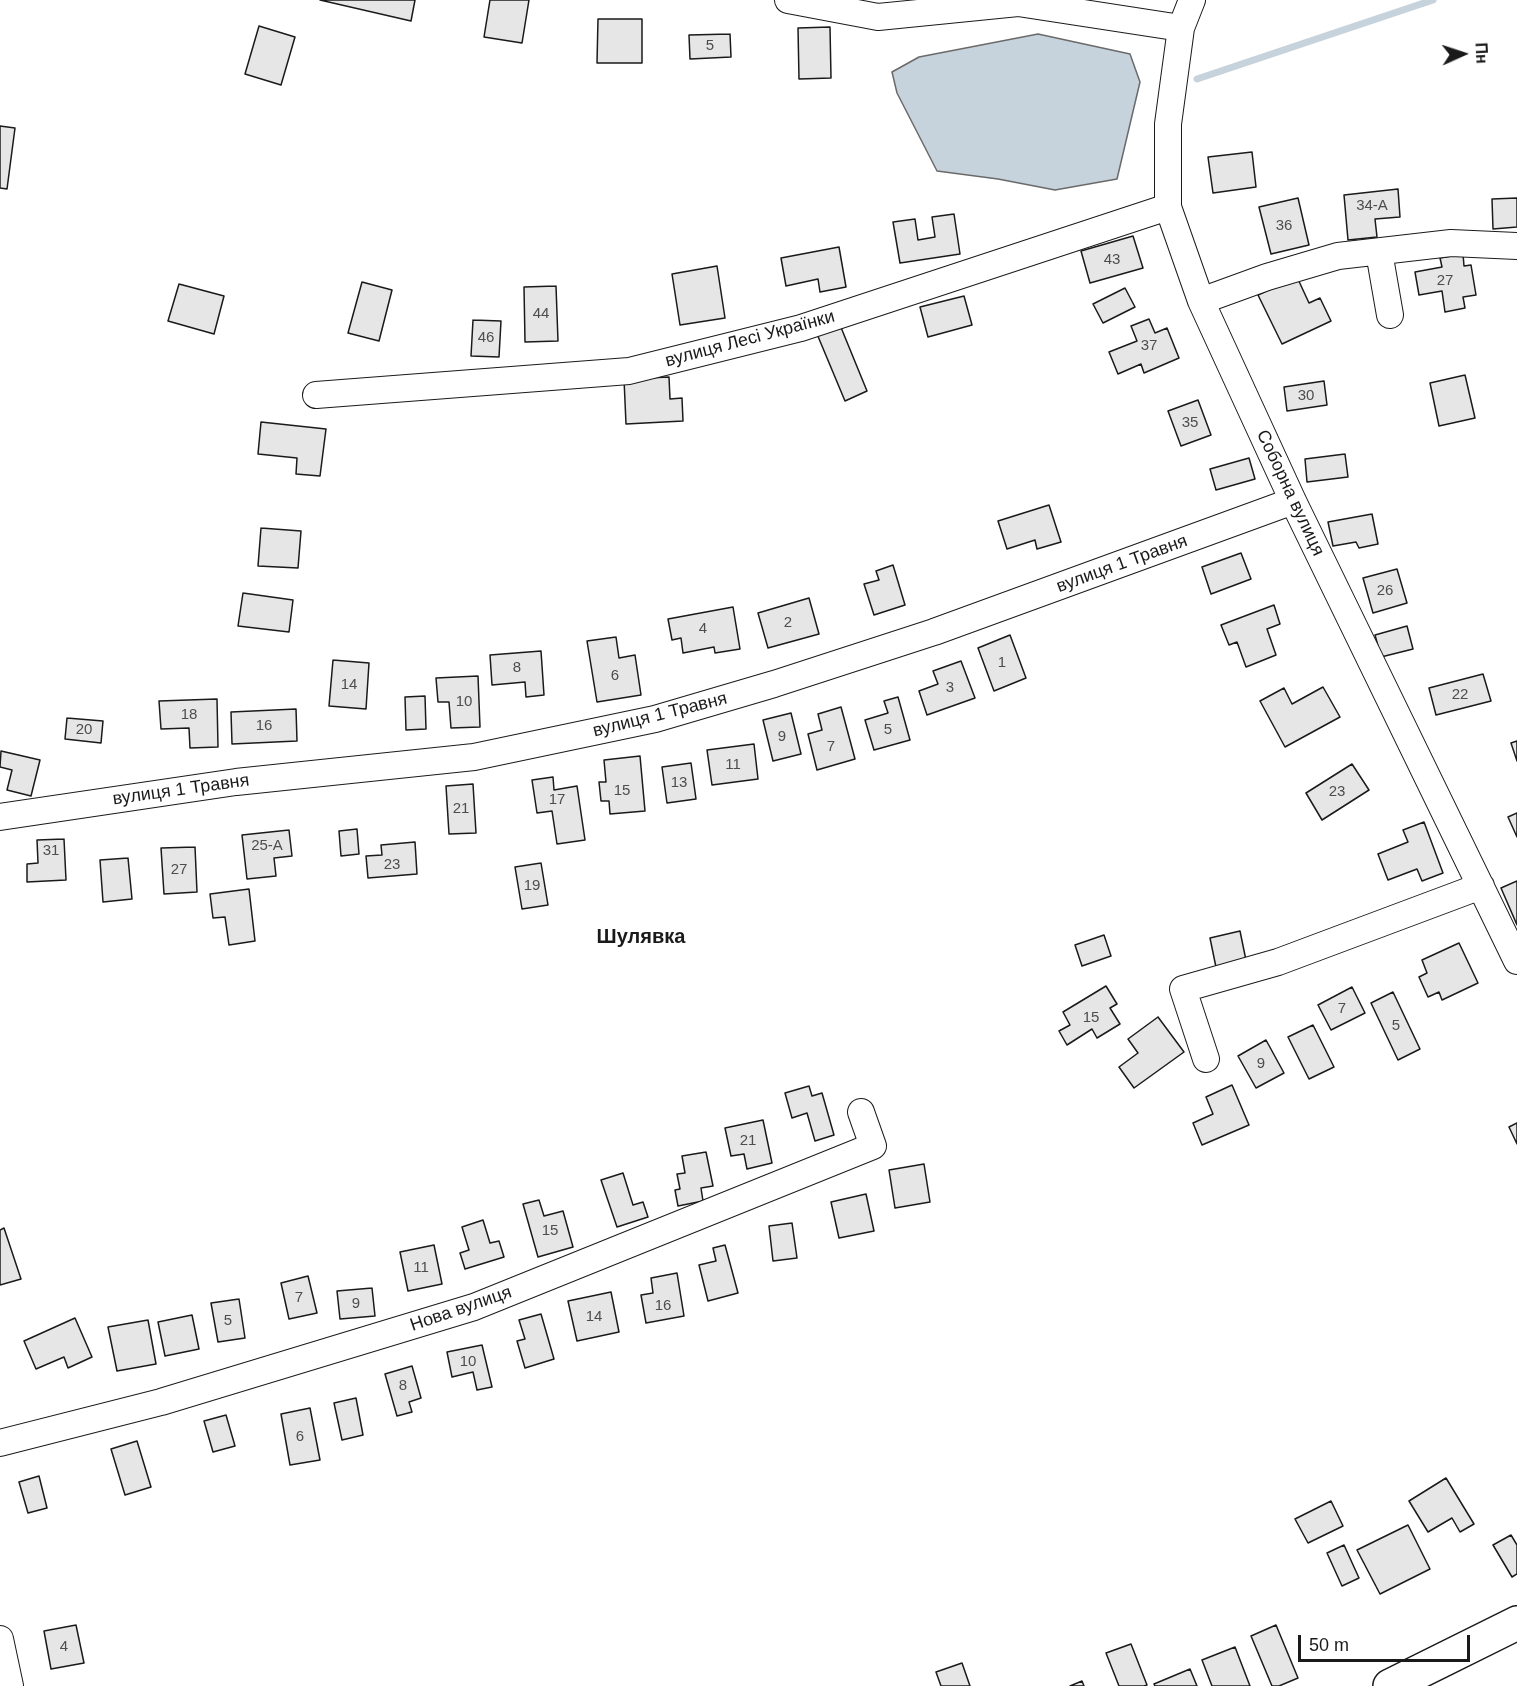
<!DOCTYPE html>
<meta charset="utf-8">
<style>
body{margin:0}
#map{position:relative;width:1517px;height:1686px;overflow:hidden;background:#fff;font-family:Helvetica,sans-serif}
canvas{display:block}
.north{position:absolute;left:1433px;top:24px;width:60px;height:60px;-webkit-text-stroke:4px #fff;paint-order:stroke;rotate:87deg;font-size:16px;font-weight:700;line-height:24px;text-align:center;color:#1a1a1a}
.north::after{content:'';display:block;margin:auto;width:21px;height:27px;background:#1a1a1a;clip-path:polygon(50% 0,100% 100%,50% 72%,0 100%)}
.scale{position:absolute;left:1298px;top:1635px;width:172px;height:27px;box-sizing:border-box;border:3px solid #1a1a1a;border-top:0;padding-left:8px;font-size:18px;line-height:21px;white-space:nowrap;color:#1a1a1a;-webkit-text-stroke:4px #fff;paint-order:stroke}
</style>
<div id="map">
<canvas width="1517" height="1686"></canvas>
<div class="north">Пн</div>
<div class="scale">50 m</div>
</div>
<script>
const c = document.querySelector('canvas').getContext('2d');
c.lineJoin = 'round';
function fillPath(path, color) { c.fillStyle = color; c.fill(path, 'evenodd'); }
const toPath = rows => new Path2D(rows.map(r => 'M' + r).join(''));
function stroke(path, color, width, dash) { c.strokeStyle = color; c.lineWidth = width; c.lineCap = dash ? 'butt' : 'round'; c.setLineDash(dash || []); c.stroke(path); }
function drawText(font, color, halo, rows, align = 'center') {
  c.font = font + ' Helvetica,sans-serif'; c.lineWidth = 4.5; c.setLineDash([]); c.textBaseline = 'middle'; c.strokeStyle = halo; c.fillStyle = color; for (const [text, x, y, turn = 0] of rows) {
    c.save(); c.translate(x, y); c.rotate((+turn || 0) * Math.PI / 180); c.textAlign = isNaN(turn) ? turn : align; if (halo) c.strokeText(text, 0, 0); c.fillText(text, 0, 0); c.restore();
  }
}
const water = toPath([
 [1038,34,1130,54,1140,82,1117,179,1055,190,998,179,937,171,897,93,892,72,919,57,1038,34]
]);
fillPath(water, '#c6d2dc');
stroke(water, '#6a6a6a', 1.5);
stroke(toPath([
 [1197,79,1433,0]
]), '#c6d2dc', 7);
const building = toPath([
 [320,0,415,0,411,21,320,0],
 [490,0,529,0,522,43,484,37,490,0],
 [598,19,642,19,642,63,597,63,598,19],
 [259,26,295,37,281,85,245,74,259,26],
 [830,27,831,78,799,79,798,28,830,27],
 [730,34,731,57,690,59,689,35,730,34],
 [0,126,15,128,7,189,0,188,0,126],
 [1252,152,1256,187,1213,193,1208,157,1252,152],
 [1398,189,1400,217,1375,219,1377,237,1348,240,1344,195,1398,189],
 [1298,198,1309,245,1271,254,1259,207,1298,198],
 [1517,198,1517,227,1493,229,1492,199,1517,198],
 [954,214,960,254,900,263,893,222,915,219,918,240,935,237,932,217,954,214],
 [1133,236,1143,268,1090,283,1081,251,1133,236],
 [839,247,846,287,820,292,818,279,786,286,781,258,839,247],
 [1463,254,1464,266,1471,265,1476,295,1463,297,1465,308,1445,312,1442,291,1419,295,1415,272,1442,267,1440,258,1463,254],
 [717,266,725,318,680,325,672,274,717,266],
 [1297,277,1309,303,1320,298,1331,321,1282,344,1258,295,1297,277],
 [362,282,392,290,379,341,348,333,362,282],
 [179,284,224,296,214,334,168,321,179,284],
 [556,286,558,341,525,342,524,287,556,286],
 [1125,288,1135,307,1103,323,1093,304,1125,288],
 [964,296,972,325,928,337,920,307,964,296],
 [1149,319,1155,333,1167,328,1179,358,1144,373,1141,364,1118,374,1109,352,1137,341,1131,326,1149,319],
 [473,320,501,321,499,357,471,356,473,320],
 [840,325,867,391,845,401,817,334,840,325],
 [1465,375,1475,418,1439,426,1430,383,1465,375],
 [669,377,670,399,682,398,683,421,626,424,624,379,669,377],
 [1324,381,1327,405,1287,411,1284,387,1324,381],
 [1198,400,1211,435,1181,446,1168,411,1198,400],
 [261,422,326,429,320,476,296,474,297,458,258,454,261,422],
 [1345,454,1348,477,1307,482,1305,459,1345,454],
 [1249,458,1255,479,1216,490,1210,469,1249,458],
 [1049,505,1061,542,1037,549,1035,540,1007,549,998,521,1049,505],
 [1372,514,1378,544,1359,548,1356,542,1333,546,1328,522,1372,514],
 [261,528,301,531,298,568,258,566,261,528],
 [1241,553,1251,579,1211,594,1202,567,1241,553],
 [893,565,905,605,874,615,864,584,879,580,876,571,893,565],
 [1397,569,1407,603,1373,613,1363,578,1397,569],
 [243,593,293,600,289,632,238,626,243,593],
 [809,598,819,634,768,648,758,613,809,598],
 [1274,605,1280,624,1267,629,1276,655,1246,667,1237,642,1229,645,1221,625,1274,605],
 [733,607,740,649,715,653,714,647,683,653,681,638,672,640,668,619,733,607],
 [1407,626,1413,649,1381,657,1375,635,1407,626],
 [1010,635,1026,678,994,691,978,648,1010,635],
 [616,637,619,658,635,655,641,695,597,702,587,641,616,637],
 [541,651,544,695,526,697,525,682,492,685,490,655,541,651],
 [333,660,369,663,366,709,329,706,333,660],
 [961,661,975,698,927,715,919,691,938,684,933,671,961,661],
 [1483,674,1491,701,1436,715,1429,688,1483,674],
 [478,676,480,727,451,728,449,702,438,702,436,678,478,676],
 [1323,687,1340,717,1285,747,1260,701,1284,688,1292,704,1323,687],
 [425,696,426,729,406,730,405,697,425,696],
 [898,697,910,740,874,750,865,720,888,713,884,701,898,697],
 [217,699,218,747,190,748,189,728,161,729,159,701,217,699],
 [841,707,855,759,817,770,808,734,822,730,818,714,841,707],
 [296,709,297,741,232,744,231,712,296,709],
 [791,713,801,754,773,761,763,720,791,713],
 [67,718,103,721,101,743,65,739,67,718],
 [1517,741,1517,761,1511,743,1517,741],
 [754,744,758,779,712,785,707,750,754,744],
 [1,751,40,760,31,796,7,790,12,770,0,767,1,751],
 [640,756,645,811,610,814,609,801,601,801,599,782,606,782,604,760,640,756],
 [691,763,696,799,667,803,662,767,691,763],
 [1352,764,1369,790,1322,820,1306,793,1352,764],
 [553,777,554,790,577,786,585,840,557,844,552,811,537,813,532,780,553,777],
 [473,784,476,833,449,834,446,786,473,784],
 [1517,813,1517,837,1508,817,1517,813],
 [1424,822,1443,873,1422,881,1417,869,1388,880,1378,854,1408,842,1403,830,1424,822],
 [357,829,359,854,341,856,339,831,357,829],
 [289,830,292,856,274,858,276,876,247,879,242,835,289,830],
 [64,839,66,880,27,882,27,864,38,863,37,840,64,839],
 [415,842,417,874,368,878,366,856,382,855,381,845,415,842],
 [195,847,197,892,164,894,161,848,195,847],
 [128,858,132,899,103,902,100,860,128,858],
 [541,863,548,905,522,909,515,867,541,863],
 [1517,881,1517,925,1501,888,1517,881],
 [249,889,255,941,229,945,225,917,213,918,210,894,249,889],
 [1240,931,1248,970,1218,977,1210,938,1240,931],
 [1104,935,1111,956,1082,966,1075,945,1104,935],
 [1459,943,1478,983,1442,1000,1439,992,1428,997,1419,977,1427,973,1422,960,1459,943],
 [1106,986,1117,1004,1110,1008,1120,1024,1097,1038,1092,1029,1067,1045,1059,1031,1070,1025,1063,1012,1106,986],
 [1352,987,1365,1013,1331,1030,1318,1005,1352,987],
 [1393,992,1420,1049,1398,1060,1371,1003,1393,992],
 [1158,1017,1184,1052,1134,1088,1119,1067,1138,1053,1128,1039,1158,1017],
 [1313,1025,1334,1067,1309,1079,1288,1037,1313,1025],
 [1266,1040,1284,1073,1256,1088,1238,1056,1266,1040],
 [1232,1085,1249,1125,1202,1145,1193,1123,1213,1114,1206,1097,1232,1085],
 [809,1086,812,1096,822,1093,834,1135,815,1141,807,1113,792,1118,785,1093,809,1086],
 [763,1120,772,1163,747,1169,744,1154,731,1156,725,1128,763,1120],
 [1517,1123,1517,1144,1509,1127,1517,1123],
 [706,1152,713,1186,701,1188,703,1201,678,1206,675,1190,680,1189,677,1174,685,1173,682,1156,706,1152],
 [924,1164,930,1202,895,1208,889,1170,924,1164],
 [623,1173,633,1205,643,1202,648,1217,617,1227,601,1180,623,1173],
 [866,1194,874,1231,839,1238,831,1202,866,1194],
 [539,1200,544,1216,563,1211,573,1247,538,1257,523,1204,539,1200],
 [483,1220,490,1243,499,1241,504,1257,465,1269,460,1253,469,1250,462,1227,483,1220],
 [792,1223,797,1258,773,1261,769,1226,792,1223],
 [4,1228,21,1279,0,1285,0,1230,4,1228],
 [434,1245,442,1284,408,1291,400,1252,434,1245],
 [725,1245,738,1293,708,1301,699,1265,716,1261,713,1248,725,1245],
 [677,1273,684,1316,646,1323,641,1295,653,1293,651,1278,677,1273],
 [308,1276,317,1313,289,1319,281,1283,308,1276],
 [372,1288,375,1316,340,1319,337,1291,372,1288],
 [611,1292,619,1332,577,1341,568,1301,611,1292],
 [239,1299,245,1338,218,1342,211,1303,239,1299],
 [541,1314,554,1359,525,1368,517,1341,525,1339,519,1320,541,1314],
 [192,1315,199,1349,165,1356,158,1322,192,1315],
 [75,1318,92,1357,68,1368,64,1357,36,1369,24,1341,75,1318],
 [148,1320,156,1364,117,1371,108,1327,148,1320],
 [482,1345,492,1387,477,1390,473,1372,452,1377,447,1352,482,1345],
 [412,1366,421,1398,409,1402,412,1412,397,1416,385,1374,412,1366],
 [356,1398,363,1435,342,1440,334,1403,356,1398],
 [310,1408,320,1460,290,1465,281,1414,310,1408],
 [226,1415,235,1446,213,1452,204,1421,226,1415],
 [137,1441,151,1487,125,1495,111,1449,137,1441],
 [39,1476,47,1508,28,1513,19,1482,39,1476],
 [1446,1478,1474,1524,1460,1532,1452,1518,1428,1532,1409,1501,1446,1478],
 [1331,1501,1343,1526,1308,1543,1295,1519,1331,1501],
 [1408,1525,1430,1569,1380,1594,1357,1550,1408,1525],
 [1511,1535,1517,1545,1517,1574,1512,1577,1493,1545,1511,1535],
 [1344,1545,1359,1578,1342,1586,1327,1553,1344,1545],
 [76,1625,84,1663,51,1669,44,1631,76,1625],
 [1276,1625,1298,1678,1279,1686,1272,1686,1251,1636,1276,1625],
 [1131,1644,1147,1685,1144,1686,1119,1686,1106,1653,1131,1644],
 [1235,1647,1250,1686,1212,1686,1202,1660,1235,1647],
 [962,1663,970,1686,941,1686,936,1672,962,1663],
 [1190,1669,1197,1686,1155,1686,1154,1684,1190,1669],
 [1082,1681,1084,1686,1070,1686,1082,1681]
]);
fillPath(building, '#e6e6e6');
stroke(building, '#1a1a1a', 1.5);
const minor = toPath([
 [788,0,878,17,1018,3,1181,28],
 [1192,0,1181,28,1168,124,1168,207,1201,301,1293,501,1517,961],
 [1379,252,1390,315],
 [1201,301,1267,277,1338,256,1451,243,1517,246],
 [316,395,629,371,801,328,1168,207],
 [0,817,236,782,474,757,655,719,774,684,934,632,1293,501],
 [1206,1059,1183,989,1278,962,1481,886],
 [0,1443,161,1402,474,1307,873,1146,861,1112],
 [0,1639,10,1686]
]);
const major = toPath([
 [1390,1686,1517,1623]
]);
stroke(minor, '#1a1a1a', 28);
stroke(major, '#1a1a1a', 36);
stroke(minor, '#fff', 26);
stroke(major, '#fff', 33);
drawText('15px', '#4d4d4d', null, [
 ["5",710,46],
 ["34-А",1372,206],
 ["36",1284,226],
 ["43",1112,260],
 ["27",1445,281],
 ["44",541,314],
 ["46",486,338],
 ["37",1149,346],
 ["30",1306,396],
 ["35",1190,423],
 ["26",1385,591],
 ["2",788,623],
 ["4",703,629],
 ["1",1002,663],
 ["8",517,668],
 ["6",615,676],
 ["14",349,685],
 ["3",950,688],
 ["22",1460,695],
 ["10",464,702],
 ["18",189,715],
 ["16",264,726],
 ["20",84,730],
 ["5",888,730],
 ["9",782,737],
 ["7",831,747],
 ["11",733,765],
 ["13",679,783],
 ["15",622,791],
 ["23",1337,792],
 ["17",557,800],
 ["21",461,809],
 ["25-А",267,846],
 ["31",51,851],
 ["23",392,865],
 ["27",179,870],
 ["19",532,886],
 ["7",1342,1009],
 ["15",1091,1018],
 ["5",1396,1026],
 ["9",1261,1064],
 ["21",748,1141],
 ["15",550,1231],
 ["11",421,1268],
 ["7",299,1298],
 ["9",356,1304],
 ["16",663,1306],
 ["14",594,1317],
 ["5",228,1321],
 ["10",468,1362],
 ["8",403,1386],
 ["6",300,1437],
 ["4",64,1647]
]);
drawText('18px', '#1a1a1a', '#fff', [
 ["вулиця Лесі Українки",750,339,-15],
 ["Соборна вулиця",1290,493,65],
 ["вулиця 1 Травня",1122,564,-20],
 ["вулиця 1 Травня",660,715,-14],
 ["вулиця 1 Травня",181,790,-8],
 ["Нова вулиця",461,1309,-19]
]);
drawText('bold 20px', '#1a1a1a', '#fff', [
 ["Шулявка",641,937]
]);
</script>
